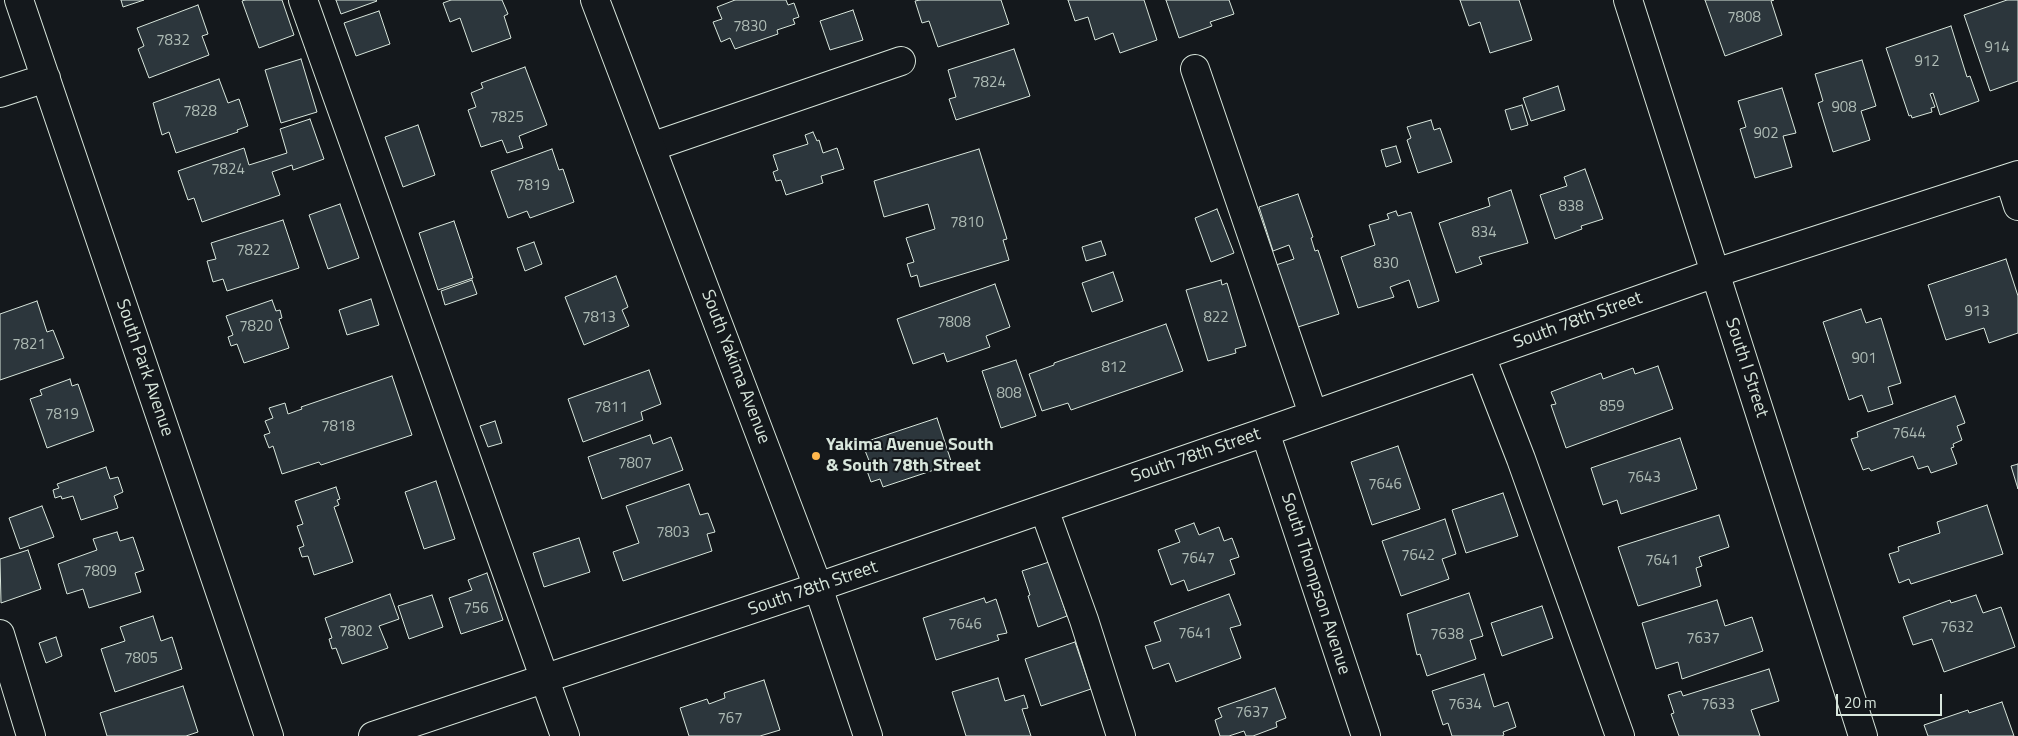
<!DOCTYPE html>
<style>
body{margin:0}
#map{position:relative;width:2018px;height:736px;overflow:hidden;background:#14181c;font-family:"Titillium Web",sans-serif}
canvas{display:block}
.scale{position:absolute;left:1836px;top:694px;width:106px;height:22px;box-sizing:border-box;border:2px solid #d8e6dc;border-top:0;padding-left:6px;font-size:15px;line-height:18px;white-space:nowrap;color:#d8e6dc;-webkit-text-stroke:4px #14181c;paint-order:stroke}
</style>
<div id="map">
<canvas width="2018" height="736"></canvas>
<div class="scale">20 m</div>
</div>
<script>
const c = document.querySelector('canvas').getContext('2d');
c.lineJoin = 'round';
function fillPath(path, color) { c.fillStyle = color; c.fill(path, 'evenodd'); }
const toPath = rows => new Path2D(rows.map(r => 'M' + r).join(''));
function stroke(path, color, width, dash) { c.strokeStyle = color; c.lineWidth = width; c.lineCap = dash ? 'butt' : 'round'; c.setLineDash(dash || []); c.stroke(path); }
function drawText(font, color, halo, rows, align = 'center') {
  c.font = font + ' "Titillium Web",sans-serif'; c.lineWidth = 4; c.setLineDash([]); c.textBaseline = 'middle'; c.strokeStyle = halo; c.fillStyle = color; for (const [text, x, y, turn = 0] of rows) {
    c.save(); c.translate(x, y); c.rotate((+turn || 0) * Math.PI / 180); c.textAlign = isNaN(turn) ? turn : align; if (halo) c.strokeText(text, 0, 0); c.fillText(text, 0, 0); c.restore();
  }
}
const building = toPath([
 [121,0,144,0,123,7,121,0],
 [245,0,282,0,294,35,259,48,242,1,245,0],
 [336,0,376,0,377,1,341,14,336,0],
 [451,0,502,0,508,14,504,16,511,38,472,52,460,18,450,22,443,3,451,0],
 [735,0,786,0,788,5,794,3,799,17,793,19,795,24,777,30,778,34,735,49,730,38,721,42,713,22,722,19,717,7,735,0],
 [920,0,1001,0,1009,24,938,47,929,21,922,23,915,1,920,0],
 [1068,0,1144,0,1157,40,1120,53,1113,33,1095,40,1088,17,1075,21,1068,0],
 [1166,0,1229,0,1234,14,1210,22,1212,26,1179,38,1166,0],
 [1460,0,1519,0,1532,40,1490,53,1480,22,1469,26,1460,0],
 [1705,0,1774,0,1771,1,1782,35,1725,56,1705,0],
 [2007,0,2018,0,2018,81,1990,91,1964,15,2007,0],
 [198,5,208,34,202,36,209,55,149,78,138,49,144,46,137,28,198,5],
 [853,10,863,40,830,50,820,21,853,10],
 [379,11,390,44,356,56,344,23,379,11],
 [1951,26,1967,77,1970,76,1979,101,1940,115,1933,93,1930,94,1935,107,1931,108,1932,112,1912,118,1911,115,1909,116,1886,48,1951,26],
 [1014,49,1030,96,956,120,949,99,956,97,948,70,1014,49],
 [301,59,317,112,281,123,265,70,301,59],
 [1862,60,1876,106,1861,111,1870,140,1833,152,1818,103,1823,101,1815,74,1862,60],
 [525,67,547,125,519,136,523,148,507,153,502,140,481,147,468,110,476,107,471,93,483,88,481,83,525,67],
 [219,79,228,103,239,99,248,126,237,130,238,132,176,153,169,132,162,135,153,103,219,79],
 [1558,86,1565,110,1531,121,1523,98,1558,86],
 [1782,88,1796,133,1783,136,1792,167,1755,178,1740,129,1746,127,1738,101,1782,88],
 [1522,105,1528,125,1511,130,1505,110,1522,105],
 [310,119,324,159,293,170,292,165,272,172,280,195,202,222,194,198,188,200,178,171,244,148,249,165,287,153,280,129,310,119],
 [1431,120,1434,130,1440,128,1452,162,1418,173,1407,140,1411,138,1407,127,1431,120],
 [418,125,435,175,403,187,385,137,418,125],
 [813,132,817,141,819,140,823,153,837,148,844,169,821,176,823,183,786,195,781,180,776,181,773,172,778,170,773,155,808,144,805,135,813,132],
 [1396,146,1401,162,1386,167,1381,150,1396,146],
 [552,149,559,170,563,169,574,202,530,218,527,211,508,218,491,171,552,149],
 [979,149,1007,239,1003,240,1009,260,920,287,917,275,911,277,907,264,914,262,906,238,935,229,928,204,884,217,874,181,979,149],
 [1585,169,1603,219,1581,226,1582,229,1555,239,1540,195,1567,186,1564,177,1585,169],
 [1511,190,1528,243,1479,257,1482,264,1456,273,1439,223,1490,206,1488,198,1511,190],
 [1298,194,1313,237,1311,238,1315,251,1318,250,1339,314,1298,327,1276,265,1294,259,1289,245,1273,251,1259,207,1298,194],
 [340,204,359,258,328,269,309,215,340,204],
 [1217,209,1234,253,1211,262,1195,218,1217,209],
 [1396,211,1398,216,1411,212,1439,301,1418,308,1409,280,1390,287,1394,297,1358,308,1341,257,1375,245,1369,225,1389,219,1387,214,1396,211],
 [283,220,299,268,227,291,223,279,213,282,207,261,216,259,211,243,283,220],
 [454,221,473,278,438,290,419,233,454,221],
 [1101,241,1106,255,1086,261,1082,247,1101,241],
 [534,242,542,264,525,271,517,248,534,242],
 [2006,259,2018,296,2018,333,1989,343,1984,328,1946,340,1928,285,2006,259],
 [1113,272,1123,301,1092,312,1082,283,1113,272],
 [616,276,628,307,622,310,629,326,584,345,565,297,616,276],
 [472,280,477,294,445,305,441,291,472,280],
 [1221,280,1222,285,1227,283,1246,346,1235,349,1236,353,1208,361,1186,290,1221,280],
 [995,284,1010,327,986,336,990,347,947,362,944,353,913,364,897,319,995,284],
 [371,299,379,325,347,335,339,310,371,299],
 [272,300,276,311,280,310,282,318,279,319,289,348,244,363,237,344,231,346,228,337,233,335,226,316,272,300],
 [37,301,47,332,53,330,64,358,0,380,0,314,37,301],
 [1861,309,1866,323,1881,318,1901,383,1888,387,1893,404,1868,412,1862,395,1849,400,1823,322,1861,309],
 [1166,324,1183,371,1071,410,1068,403,1042,411,1029,374,1054,365,1054,363,1166,324],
 [1016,360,1036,416,1001,428,982,371,1016,360],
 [1658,366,1673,409,1566,448,1551,405,1556,404,1551,392,1601,373,1603,379,1633,368,1635,374,1658,366],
 [649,370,661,404,641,412,643,420,583,442,568,399,649,370],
 [392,376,412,435,321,465,319,462,282,474,273,446,269,448,264,435,270,433,265,421,273,418,269,408,285,403,288,414,302,409,301,407,392,376],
 [70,379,72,386,78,384,94,431,47,448,30,399,42,395,40,390,70,379],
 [1955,396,1965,423,1957,426,1962,440,1953,444,1954,447,1951,448,1957,464,1931,473,1928,466,1918,469,1913,456,1871,471,1869,468,1863,470,1851,439,1858,437,1857,432,1955,396],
 [937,418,952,464,883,487,880,479,871,482,865,465,870,463,862,443,937,418],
 [495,421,502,443,488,447,480,426,495,421],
 [650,435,653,444,671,437,683,470,602,499,588,457,650,435],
 [1680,438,1697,489,1621,514,1617,500,1603,505,1591,468,1680,438],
 [1398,446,1420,509,1372,525,1351,462,1398,446],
 [2018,464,2018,489,2011,466,2018,464],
 [106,467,110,479,118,477,123,492,114,496,118,508,81,520,73,496,62,499,61,496,55,498,53,490,59,488,57,484,106,467],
 [436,481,455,539,424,549,405,492,436,481],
 [689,484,700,515,708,513,715,532,707,534,712,551,623,581,613,552,639,543,626,506,689,484],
 [336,487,340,499,337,500,339,505,334,507,353,562,314,575,308,556,302,557,299,548,304,546,297,526,303,524,295,501,336,487],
 [1503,493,1518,536,1466,553,1452,510,1503,493],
 [1987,505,2003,554,1911,584,1909,579,1899,583,1889,554,1899,551,1898,547,1940,533,1937,522,1987,505],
 [42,506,54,537,20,549,9,518,42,506],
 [1719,515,1729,547,1699,557,1702,566,1696,568,1701,586,1638,606,1618,547,1719,515],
 [1445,519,1456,554,1442,559,1449,579,1401,596,1382,541,1445,519],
 [1194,523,1199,535,1219,527,1224,541,1232,538,1239,557,1230,560,1235,574,1188,591,1184,580,1171,585,1158,550,1180,542,1175,530,1194,523],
 [117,532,120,541,133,537,144,570,135,573,141,592,89,608,83,589,67,594,58,564,97,550,93,539,117,532],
 [579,538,590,572,544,587,533,553,579,538],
 [28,550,41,589,1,603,0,559,28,550],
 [1049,562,1067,616,1038,627,1028,596,1030,595,1022,571,1049,562],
 [487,573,503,620,461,634,449,598,472,590,468,580,487,573],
 [1469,593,1483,636,1470,640,1476,659,1427,676,1420,654,1417,655,1407,614,1469,593],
 [390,594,399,619,379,626,388,648,342,664,336,648,332,649,329,639,332,638,325,618,390,594],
 [1229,594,1241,625,1230,628,1241,658,1176,682,1169,663,1153,669,1145,646,1161,641,1154,622,1229,594],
 [432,595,443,627,409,639,398,606,432,595],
 [1976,595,1983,613,2001,607,2015,647,1944,672,1932,639,1913,645,1903,617,1950,600,1951,603,1976,595],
 [984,598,986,603,996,599,1007,633,997,635,999,640,936,660,923,618,984,598],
 [1717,600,1725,626,1752,617,1763,651,1682,679,1678,662,1656,669,1642,623,1717,600],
 [1542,606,1553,638,1502,656,1491,623,1542,606],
 [153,616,161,641,172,637,182,669,115,692,101,649,125,641,120,627,153,616],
 [56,637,62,656,46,663,39,643,56,637],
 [1075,642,1091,689,1041,706,1025,659,1075,642],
 [1769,669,1779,701,1751,710,1760,736,1679,736,1671,714,1674,713,1668,695,1681,691,1683,696,1769,669],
 [1484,674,1494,707,1508,702,1516,727,1503,732,1504,735,1502,736,1452,736,1448,723,1443,725,1432,691,1484,674],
 [998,678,1005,701,1024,695,1028,708,1022,709,1031,736,966,736,952,692,998,678],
 [764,680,780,730,760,736,689,736,680,708,707,699,709,704,725,698,724,693,764,680],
 [183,686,198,732,186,736,107,736,100,713,183,686],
 [1275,688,1286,718,1276,722,1277,727,1253,736,1246,736,1244,731,1229,736,1220,736,1215,720,1222,717,1218,708,1275,688],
 [2002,702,2014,736,1928,736,1924,725,1968,710,1969,713,2002,702]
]);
fillPath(building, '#2c363c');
stroke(building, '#d8e6dc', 1);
const minor = toPath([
 [19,0,269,736],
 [303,0,565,736],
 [1628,0,1863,736],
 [1195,69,1313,414],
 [0,93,46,78],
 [651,147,901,61],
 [2009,178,2018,206],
 [1481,356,1521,459,1620,736],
 [1265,432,1366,736],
 [1044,509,1084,620,1121,736],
 [0,634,31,736],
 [373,736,818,587,1265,432,1715,273,2018,175]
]);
const major = toPath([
 [595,0,818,587,868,736]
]);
stroke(minor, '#d8e6dc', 30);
stroke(major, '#d8e6dc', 30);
stroke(minor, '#14181c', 28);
stroke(major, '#14181c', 28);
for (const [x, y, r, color] of [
 [816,456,5,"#ffb74d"]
]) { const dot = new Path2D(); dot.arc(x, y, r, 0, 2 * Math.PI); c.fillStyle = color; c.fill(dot); stroke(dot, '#14181c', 2); }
drawText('15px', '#adbab4', null, [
 ["7808",1744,18],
 ["7830",750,27],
 ["7832",173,41],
 ["914",1997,48],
 ["912",1927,62],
 ["7824",989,83],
 ["908",1844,108],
 ["7828",200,112],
 ["7825",507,118],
 ["902",1766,134],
 ["7824",228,170],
 ["7819",533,186],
 ["838",1571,207],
 ["7810",967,223],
 ["834",1484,233],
 ["7822",253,251],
 ["830",1386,264],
 ["913",1977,312],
 ["7813",599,318],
 ["822",1216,318],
 ["7808",954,323],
 ["7820",256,327],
 ["7821",29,345],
 ["901",1864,359],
 ["812",1114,368],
 ["808",1009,394],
 ["859",1612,407],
 ["7811",611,408],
 ["7819",62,415],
 ["7818",338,427],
 ["7644",1909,434],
 ["7807",635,464],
 ["7643",1644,478],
 ["7646",1385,485],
 ["7803",673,533],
 ["7642",1418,556],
 ["7647",1198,559],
 ["7641",1662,561],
 ["7809",100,572],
 ["756",476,609],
 ["7646",965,625],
 ["7632",1957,628],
 ["7802",356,632],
 ["7641",1195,634],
 ["7638",1447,635],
 ["7637",1703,639],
 ["7805",141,659],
 ["7634",1465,705],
 ["7633",1718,705],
 ["7637",1252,713],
 ["767",730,719]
]);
drawText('18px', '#d8e6dc', '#14181c', [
 ["South 78th Street",1578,321,-20],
 ["South Yakima Avenue",735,367,69],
 ["South Park Avenue",144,368,71],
 ["South I Street",1746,368,72],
 ["South 78th Street",1196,456,-19],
 ["South Thompson Avenue",1315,584,72],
 ["South 78th Street",813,589,-19]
]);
drawText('bold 18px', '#d8e6dc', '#14181c', [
 ["Yakima Avenue South",826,446],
 ["& South 78th Street",826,467]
], 'left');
</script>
